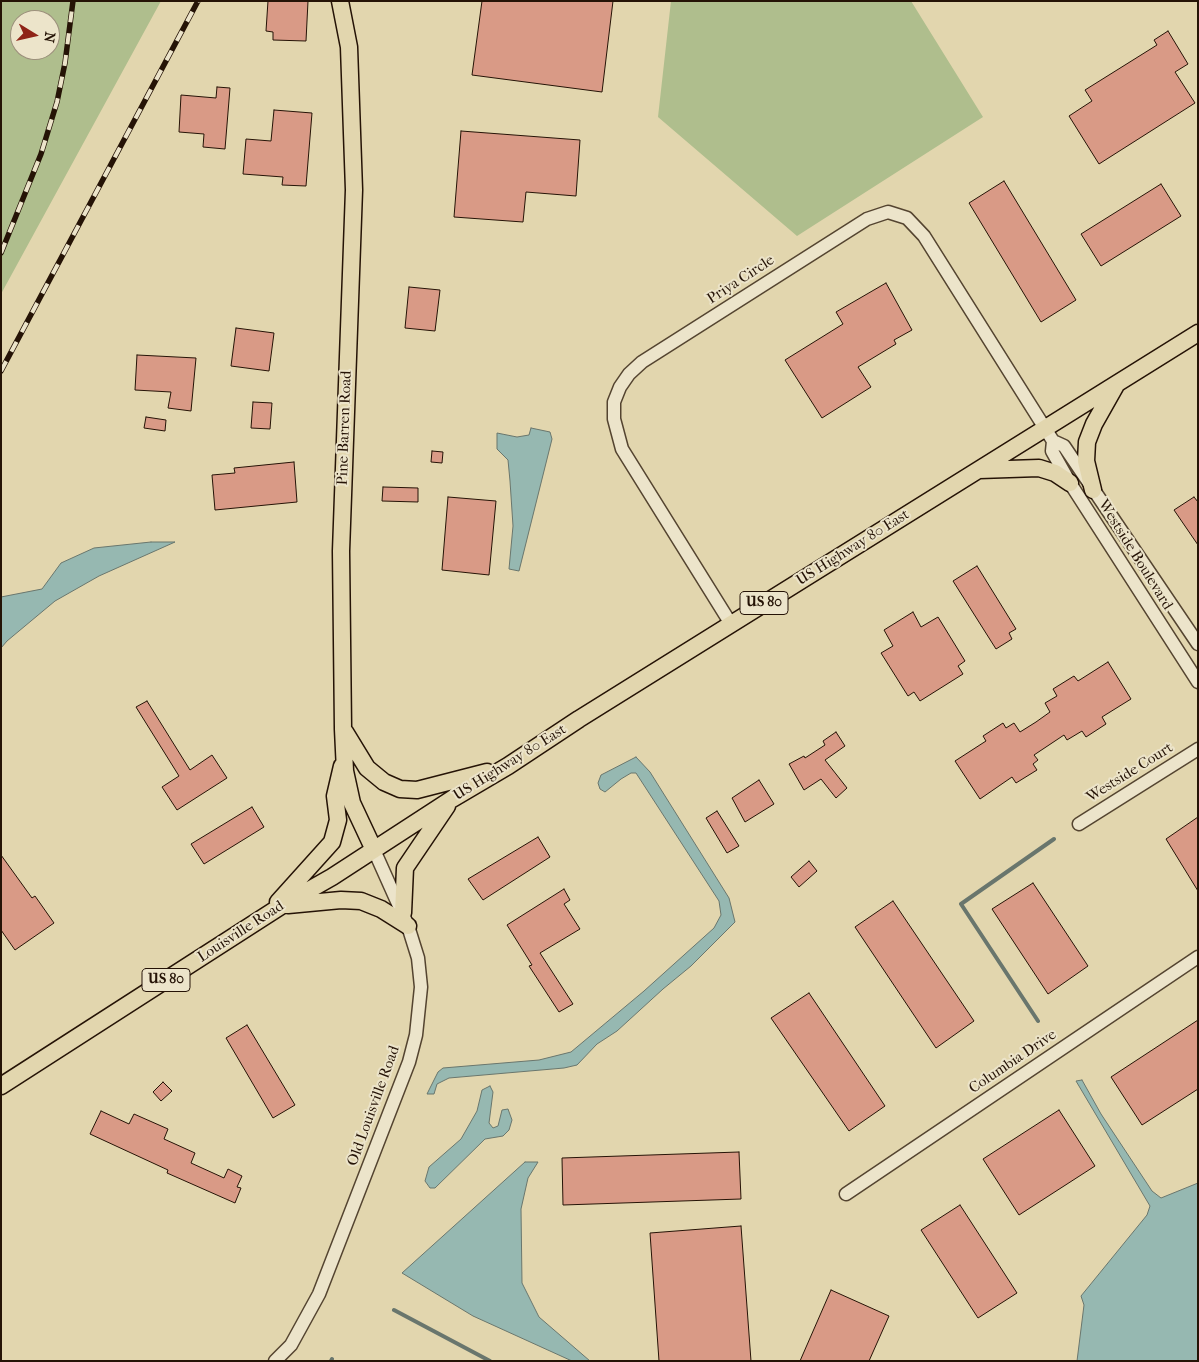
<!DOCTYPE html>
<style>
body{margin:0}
#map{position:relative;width:1199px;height:1362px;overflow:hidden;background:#e2d6ae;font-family:"IM FELL French Canon",serif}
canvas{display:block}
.frame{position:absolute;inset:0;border:2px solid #251306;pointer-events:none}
.north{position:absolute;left:10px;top:10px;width:50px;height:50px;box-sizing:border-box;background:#ece4ca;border:1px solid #9c907c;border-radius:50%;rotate:99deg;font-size:14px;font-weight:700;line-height:20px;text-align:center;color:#251306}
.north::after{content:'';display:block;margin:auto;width:18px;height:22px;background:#8f2418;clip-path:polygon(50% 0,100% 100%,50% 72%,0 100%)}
</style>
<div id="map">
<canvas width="1199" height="1362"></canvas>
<div class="frame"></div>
<div class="north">N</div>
</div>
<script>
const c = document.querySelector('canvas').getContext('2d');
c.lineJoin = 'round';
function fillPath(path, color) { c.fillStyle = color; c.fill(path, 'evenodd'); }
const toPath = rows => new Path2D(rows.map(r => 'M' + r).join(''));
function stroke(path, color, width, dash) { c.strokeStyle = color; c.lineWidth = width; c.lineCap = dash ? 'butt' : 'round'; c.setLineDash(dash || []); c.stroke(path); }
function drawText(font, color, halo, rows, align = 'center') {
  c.font = font + ' "IM FELL French Canon",serif'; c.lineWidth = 4; c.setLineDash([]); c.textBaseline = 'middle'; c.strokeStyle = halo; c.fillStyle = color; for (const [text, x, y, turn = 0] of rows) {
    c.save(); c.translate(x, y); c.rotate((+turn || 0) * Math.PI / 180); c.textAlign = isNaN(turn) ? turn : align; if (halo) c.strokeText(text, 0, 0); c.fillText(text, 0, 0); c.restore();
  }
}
fillPath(toPath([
 [1,1,161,1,1,294],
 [20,20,50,20,50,50,20,50],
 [671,1,911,1,983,117,797,236,658,117]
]), '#afbe8d');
const water = toPath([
 [531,428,550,432,552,439,519,571,509,569,513,526,510,481,508,460,497,449,497,433,517,437,529,435,531,428],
 [151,542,175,542,99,576,55,601,7,641,1,648,1,597,42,589,61,563,94,548,151,542],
 [636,757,650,772,729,898,735,922,691,966,663,989,617,1031,597,1044,577,1065,564,1068,449,1078,437,1084,434,1094,427,1094,438,1072,443,1068,539,1060,571,1052,644,991,714,928,721,915,719,901,636,773,631,773,621,779,605,792,600,789,598,783,601,775,636,757],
 [1082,1080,1101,1114,1152,1191,1161,1198,1198,1183,1198,1361,1077,1361,1084,1305,1081,1296,1147,1215,1150,1206,1076,1081,1082,1080],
 [490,1086,493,1092,489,1123,493,1128,498,1126,502,1110,508,1109,512,1120,509,1130,503,1136,485,1139,435,1188,430,1188,425,1181,429,1167,461,1139,477,1111,482,1090,490,1086],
 [525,1162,538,1162,528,1178,521,1209,522,1283,539,1317,590,1361,572,1361,473,1316,402,1273,525,1162]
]);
fillPath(water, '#96b8b1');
stroke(water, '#69766d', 1);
stroke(toPath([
 [1038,1021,961,904,1054,839],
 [394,1310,490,1361],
 [331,1361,332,1359]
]), '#69766d', 4);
const building = toPath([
 [268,1,308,1,306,41,273,40,273,32,266,31,268,1],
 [482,1,613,1,602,92,472,75,482,1],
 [1168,31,1188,64,1175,72,1195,103,1099,164,1069,116,1092,101,1085,90,1157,45,1154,40,1168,31],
 [217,87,230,88,225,149,203,147,204,134,179,132,181,95,216,98,217,87],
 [274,110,312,113,306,186,282,185,283,177,243,174,246,139,271,141,274,110],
 [461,131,580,140,576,196,526,192,523,222,454,217,461,131],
 [1004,181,1076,300,1041,322,969,203,1004,181],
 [1161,184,1181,216,1101,266,1081,234,1161,184],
 [886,283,912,330,894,340,896,344,858,367,871,387,822,418,785,360,843,324,836,312,886,283],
 [409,287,440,290,435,331,405,328,409,287],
 [236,328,274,333,269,371,231,366,236,328],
 [137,355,196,358,191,411,168,408,171,392,135,390,137,355],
 [253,402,272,403,270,429,251,428,253,402],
 [146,417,166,420,165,431,144,428,146,417],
 [432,451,443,452,442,463,431,462,432,451],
 [294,462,297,502,215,510,212,475,235,473,234,468,294,462],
 [383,487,418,488,418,502,382,501,383,487],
 [448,497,496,501,489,575,442,570,448,497],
 [1194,497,1198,502,1198,545,1174,510,1194,497],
 [977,566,1016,629,1009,633,1012,639,996,649,953,581,977,566],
 [913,612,921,627,938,617,965,661,958,666,963,674,920,701,914,692,908,696,881,653,893,646,884,630,913,612],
 [1108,662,1131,699,1102,717,1106,724,1086,737,1082,731,1067,740,1064,735,1034,755,1038,760,1033,764,1037,770,1016,783,1012,777,980,799,955,761,986,741,983,736,1003,723,1006,728,1014,723,1020,732,1036,722,1050,712,1045,703,1057,696,1053,689,1074,676,1078,681,1108,662],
 [147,701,190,770,212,755,227,778,177,810,162,787,179,776,136,707,147,701],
 [836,732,845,746,825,760,847,788,836,798,821,779,804,790,789,764,804,756,805,758,825,745,823,741,836,732],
 [759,780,774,804,745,822,732,798,759,780],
 [252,807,264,827,204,864,191,844,252,807],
 [717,811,739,846,727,853,706,818,717,811],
 [1198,817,1198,891,1166,839,1198,817],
 [538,837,550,857,483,900,468,879,538,837],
 [1,855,32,898,35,896,54,923,15,950,1,930,1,855],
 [809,861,817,871,799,887,791,877,809,861],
 [1033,883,1088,966,1048,994,992,909,1033,883],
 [564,889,570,900,564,904,580,929,540,953,573,1004,559,1012,529,966,532,965,507,925,564,889],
 [893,901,974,1021,936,1048,855,927,893,901],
 [809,993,885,1106,849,1131,771,1018,809,993],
 [1198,1020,1198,1089,1142,1125,1111,1077,1198,1020],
 [247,1025,295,1105,273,1118,226,1038,247,1025],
 [163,1082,172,1091,161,1101,153,1092,163,1082],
 [1059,1110,1095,1166,1019,1215,983,1159,1059,1110],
 [101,1111,129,1124,134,1114,168,1129,164,1139,195,1153,191,1163,224,1178,228,1169,242,1176,237,1187,241,1188,235,1203,167,1173,168,1170,90,1134,101,1111],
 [739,1152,741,1199,563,1205,562,1158,739,1152],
 [960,1205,1017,1293,978,1318,921,1230,960,1205],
 [741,1226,751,1361,659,1361,650,1233,741,1226],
 [831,1290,889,1316,869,1361,800,1361,831,1290]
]);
fillPath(building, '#d99a86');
stroke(building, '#251306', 1);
const minor = toPath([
 [1053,441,1052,451,1070,483,1198,682],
 [731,624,622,449,614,419,614,402,620,387,629,374,642,362,867,219,888,212,907,218,924,236,1053,441,1064,446,1198,644],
 [1079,824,1198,749],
 [846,1194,1198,957],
 [275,1361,291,1345,319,1294,409,1062,416,1035,421,987,418,958,408,926,374,850]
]);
const major = toPath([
 [340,1,349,47,354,190,341,551,343,729,345,771,352,803,374,850],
 [979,470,1039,468,1055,473,1070,483],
 [1093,490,1086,461,1087,442,1094,424,1116,385],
 [345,732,367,768,384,782,400,789,417,790,487,772],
 [278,902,332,842,338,820,335,796,342,766],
 [288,905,341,900,361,901,381,909,408,926],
 [403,913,405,868,447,806],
 [1,1086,281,906,332,877,452,799,508,766,579,719,1198,333]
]);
stroke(minor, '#544430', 15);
stroke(major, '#251306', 19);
stroke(minor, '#ece4ca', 12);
stroke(major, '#e2d6ae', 16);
const rail = toPath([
 [1,253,41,154,57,102,65,63,73,1],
 [1,371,198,1]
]);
stroke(rail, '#251306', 5.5);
stroke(rail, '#ece4ca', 4, [11]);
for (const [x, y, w] of [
 [764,603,48],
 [166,980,48]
]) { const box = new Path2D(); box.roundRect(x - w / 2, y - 11.5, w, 23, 4); c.fillStyle = '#ece4ca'; c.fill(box); stroke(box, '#251306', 1); }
drawText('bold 14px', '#251306', null, [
 ["US 80",764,603],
 ["US 80",166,980]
]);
drawText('15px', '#251306', '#ece4ca', [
 ["Priya Circle",741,280,-33],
 ["Pine Barren Road",345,428,-88],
 ["US Highway 80 East",853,548,-32],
 ["Westside Boulevard",1135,555,58],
 ["US Highway 80 East",510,763,-32],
 ["Westside Court",1130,773,-32],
 ["Louisville Road",241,932,-33],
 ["Columbia Drive",1013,1062,-34],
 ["Old Louisville Road",374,1106,-70]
]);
</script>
